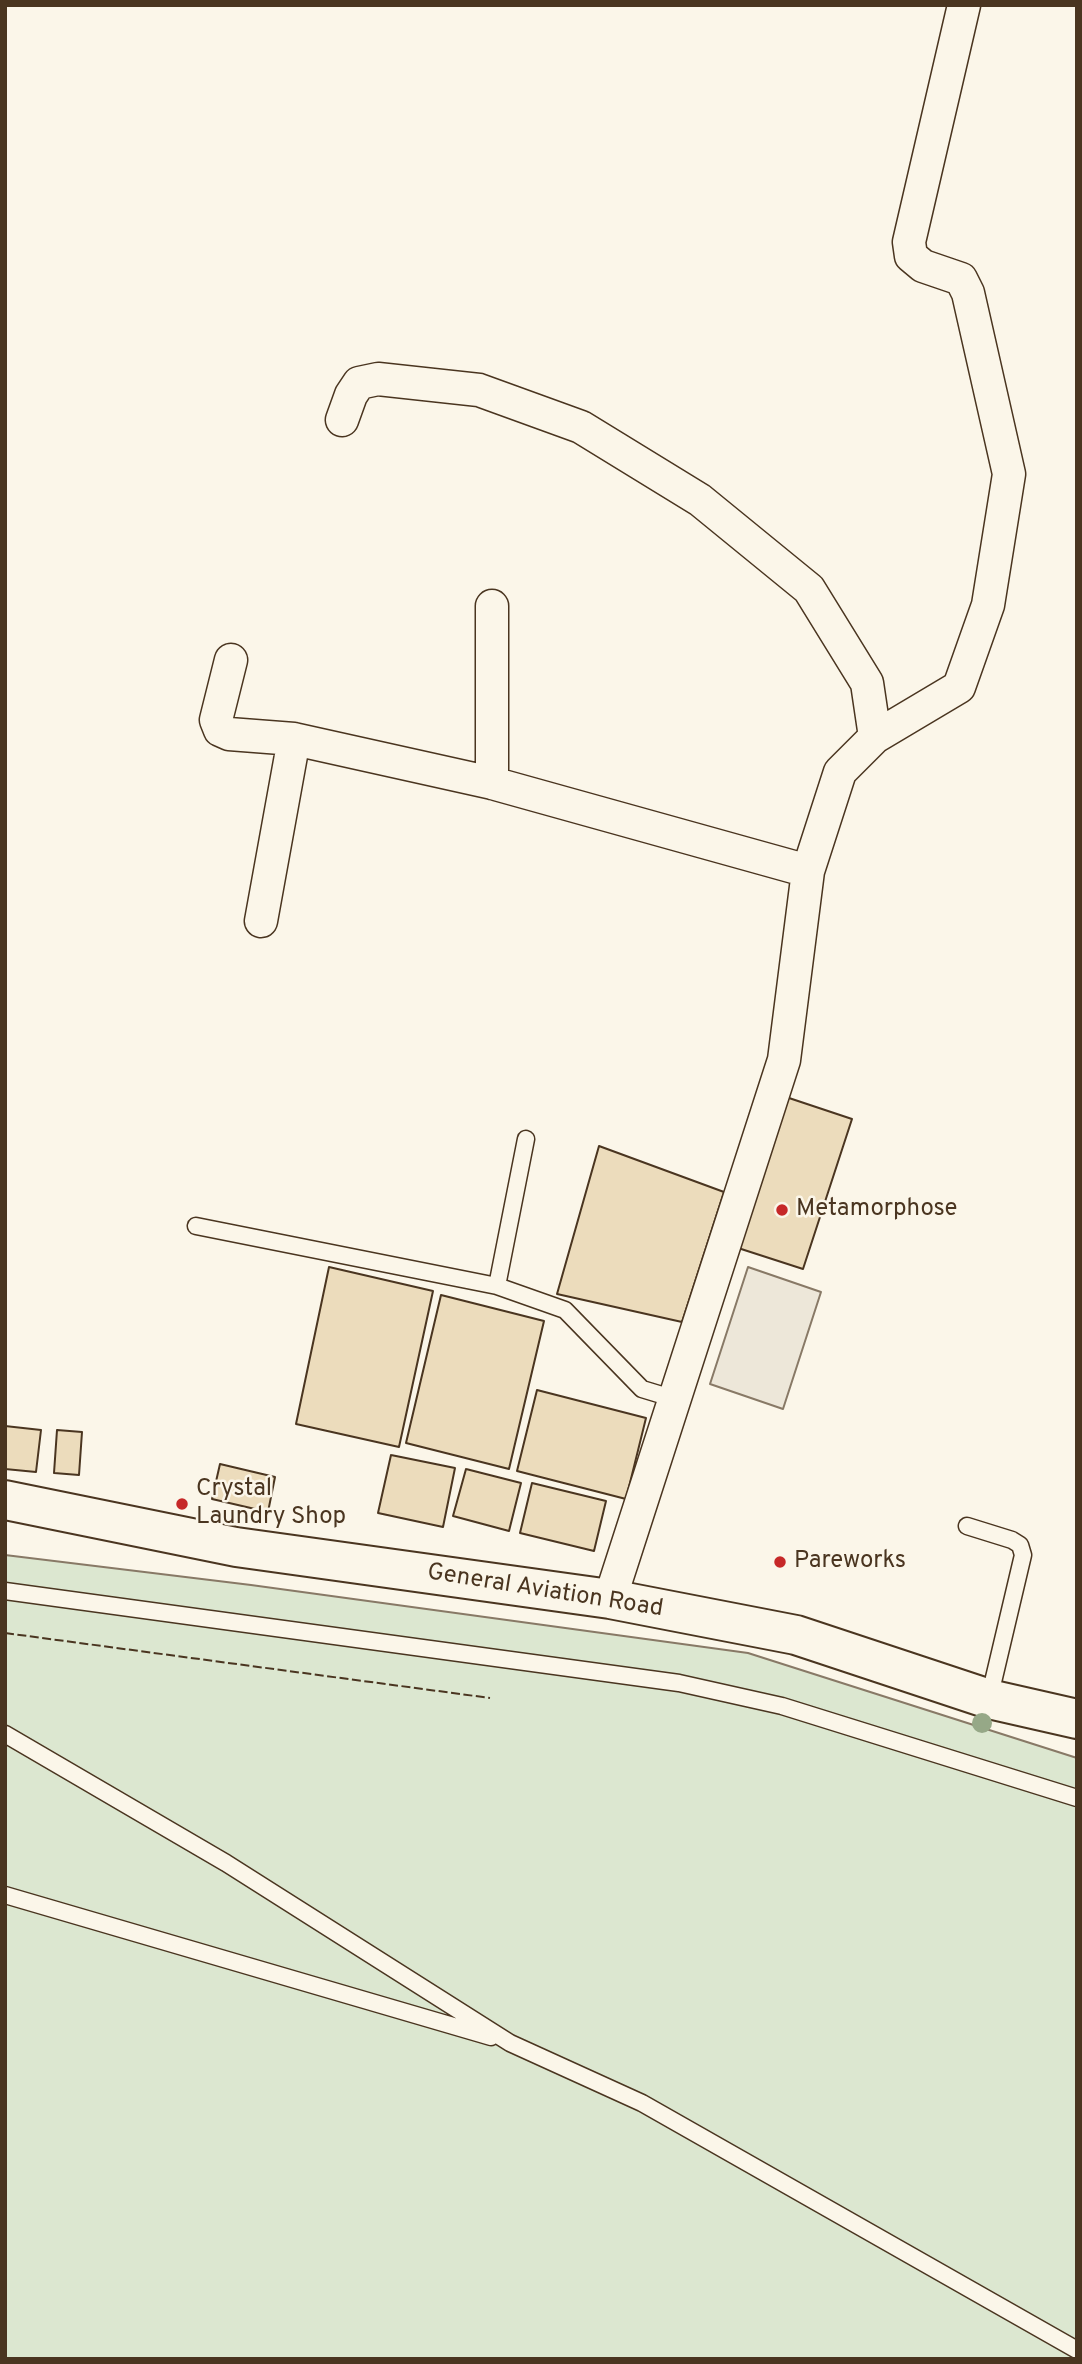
<!DOCTYPE html>
<style>
body{margin:0}
#map{position:relative;width:1082px;height:2364px;overflow:hidden;background:#fbf6e9;font-family:Overpass,sans-serif}
canvas{display:block}
.frame{position:absolute;inset:0;border:7px solid #4a3520;pointer-events:none}
</style>
<div id="map">
<canvas width="1082" height="2364"></canvas>
<div class="frame"></div>
</div>
<script>
const c = document.querySelector('canvas').getContext('2d');
c.lineJoin = 'round';
function fillPath(path, color) { c.fillStyle = color; c.fill(path, 'evenodd'); }
const toPath = rows => new Path2D(rows.map(r => 'M' + r).join(''));
function stroke(path, color, width, dash) { c.strokeStyle = color; c.lineWidth = width; c.lineCap = dash ? 'butt' : 'round'; c.setLineDash(dash || []); c.stroke(path); }
function drawText(font, color, halo, rows, align = 'center') {
  c.font = font + ' Overpass,sans-serif'; c.lineWidth = 5; c.setLineDash([]); c.textBaseline = 'middle'; c.strokeStyle = halo; c.fillStyle = color; for (const [text, x, y, turn = 0] of rows) {
    c.save(); c.translate(x, y); c.rotate((+turn || 0) * Math.PI / 180); c.textAlign = isNaN(turn) ? turn : align; if (halo) c.strokeText(text, 0, 0); c.fillText(text, 0, 0); c.restore();
  }
}
const green = toPath([
 [5,1555,251,1585,748,1653,1077,1758,1077,2359,5,2359,5,1555]
]);
fillPath(green, '#dce7d0');
stroke(green, '#887966', 2);
const parking = toPath([
 [748,1267,821,1292,783,1409,710,1384,748,1267]
]);
fillPath(parking, '#ede7d9');
stroke(parking, '#887966', 2);
const building = toPath([
 [783,1096,852,1119,803,1269,735,1247,783,1096],
 [599,1146,724,1192,682,1322,557,1294,599,1146],
 [329,1267,433,1291,399,1447,296,1424,329,1267],
 [441,1295,544,1321,509,1469,406,1443,441,1295],
 [537,1390,646,1418,626,1499,517,1471,537,1390],
 [5,1426,41,1430,36,1472,5,1469,5,1426],
 [57,1430,82,1432,79,1475,54,1473,57,1430],
 [391,1455,455,1468,443,1527,378,1513,391,1455],
 [220,1464,275,1477,268,1512,212,1499,220,1464],
 [466,1469,521,1483,509,1531,453,1516,466,1469],
 [532,1483,606,1501,594,1551,520,1533,532,1483]
]);
fillPath(building, '#ecdcbc');
stroke(building, '#4a3520', 2);
const lane = toPath([
 [196,1226,497,1286,565,1310,642,1389,675,1399],
 [497,1286,526,1139],
 [967,1526,1012,1540,1020,1545,1023,1555,989,1699],
 [5,1591,679,1683,782,1706,1077,1798],
 [5,1734,226,1863,510,2043,642,2103,1077,2350],
 [5,1895,491,2037]
]);
const street = toPath([
 [342,420,351,395,359,383,378,379,479,390,581,427,700,500,809,589,867,683,875,737],
 [492,606,492,783],
 [231,660,216,720,220,730,229,734,294,739,492,783,808,871],
 [261,921,294,739],
 [610,1599,784,1060,808,871,840,772,875,737,959,687,988,605,1009,474,968,293,961,279,923,266,911,256,909,242,964,5]
]);
const secondary = toPath([
 [5,1500,236,1547,610,1599,796,1635,989,1699,1077,1719]
]);
stroke(lane, '#4a3520', 19);
stroke(street, '#4a3520', 35);
stroke(secondary, '#4a3520', 42);
stroke(lane, '#fbf6e9', 16);
stroke(street, '#fbf6e9', 32);
stroke(secondary, '#fbf6e9', 38);
stroke(toPath([
 [5,1633,490,1698]
]), '#4a3520', 2, [9, 3.5]);
c.fillStyle = '#96a887';
for (const [x, y] of [
 [982,1723]
]) { c.beginPath(); c.arc(x, y, 10, 0, 2 * Math.PI); c.fill(); }
for (const [x, y, r, color] of [
 [782,1210,7,"#c62828"],
 [182,1504,7,"#c62828"],
 [780,1562,7,"#c62828"]
]) { const dot = new Path2D(); dot.arc(x, y, r, 0, 2 * Math.PI); c.fillStyle = color; c.fill(dot); stroke(dot, '#fbf6e9', 2.5); }
drawText('24px', '#4a3520', '#fbf6e9', [
 ["Metamorphose",796,1210],
 ["Crystal",196,1490],
 ["Laundry Shop",196,1518],
 ["Pareworks",794,1562]
], 'left');
drawText('24px', '#4a3520', '#fbf6e9', [
 ["General Aviation Road",545,1592,9]
]);
</script>
